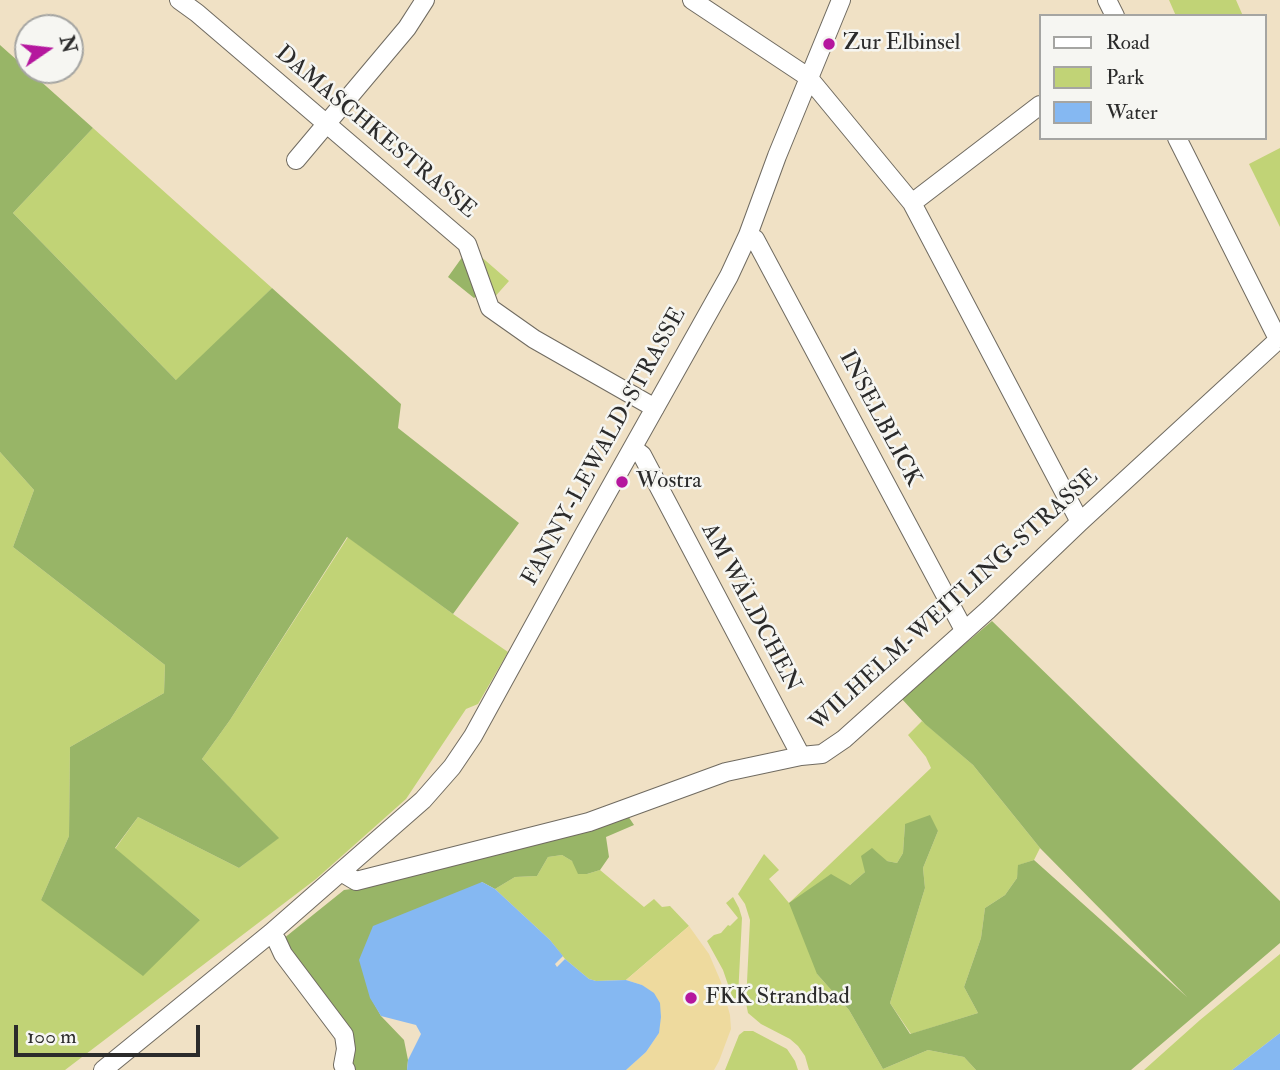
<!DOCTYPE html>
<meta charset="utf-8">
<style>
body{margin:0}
#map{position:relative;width:1280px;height:1070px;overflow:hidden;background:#f0e1c5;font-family:"IM FELL Double Pica",serif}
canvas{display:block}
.legend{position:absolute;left:1039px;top:14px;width:228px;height:126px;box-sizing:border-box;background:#f6f6f2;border:2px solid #a5a5a2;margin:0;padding:9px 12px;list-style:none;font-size:21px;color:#2b2b2b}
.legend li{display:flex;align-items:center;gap:14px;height:35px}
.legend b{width:35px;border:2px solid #a5a5a2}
.north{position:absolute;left:14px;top:14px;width:70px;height:70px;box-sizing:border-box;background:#f6f6f2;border:2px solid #a5a5a2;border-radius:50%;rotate:76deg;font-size:19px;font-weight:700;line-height:28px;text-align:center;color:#2b2b2b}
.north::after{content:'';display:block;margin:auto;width:24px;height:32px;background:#b5179e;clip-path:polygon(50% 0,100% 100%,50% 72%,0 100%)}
.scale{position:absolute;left:14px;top:1025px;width:186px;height:32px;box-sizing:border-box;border:4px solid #2b2b2b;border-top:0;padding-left:9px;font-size:21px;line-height:24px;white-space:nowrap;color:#2b2b2b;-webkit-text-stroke:5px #f6f6f2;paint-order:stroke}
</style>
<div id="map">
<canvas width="1280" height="1070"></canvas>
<ul class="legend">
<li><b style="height:9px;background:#fff"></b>Road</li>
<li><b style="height:19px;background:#c1d376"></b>Park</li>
<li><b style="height:19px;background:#85b8f2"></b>Water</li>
</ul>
<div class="north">N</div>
<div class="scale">100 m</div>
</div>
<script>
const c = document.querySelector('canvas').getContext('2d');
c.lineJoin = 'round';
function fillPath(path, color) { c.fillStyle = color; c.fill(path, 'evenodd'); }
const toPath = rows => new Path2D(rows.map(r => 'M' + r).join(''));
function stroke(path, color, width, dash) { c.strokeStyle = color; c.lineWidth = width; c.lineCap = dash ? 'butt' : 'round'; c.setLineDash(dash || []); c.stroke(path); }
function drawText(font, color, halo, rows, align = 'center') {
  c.font = font + ' "IM FELL Double Pica",serif'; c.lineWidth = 5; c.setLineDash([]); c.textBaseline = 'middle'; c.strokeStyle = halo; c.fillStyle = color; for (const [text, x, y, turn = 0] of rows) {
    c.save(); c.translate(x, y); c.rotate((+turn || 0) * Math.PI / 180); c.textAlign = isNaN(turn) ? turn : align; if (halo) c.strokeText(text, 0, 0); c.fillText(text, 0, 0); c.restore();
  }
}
fillPath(toPath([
 [1169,0,1236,0,1243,16,1176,16],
 [93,128,272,288,177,381,13,213],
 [1280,148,1280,227,1249,164],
 [478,254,509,281,492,300],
 [0,452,34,490,13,547,165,665,164,693,70,747,69,836,41,900,200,920,115,849,138,817,239,868,278,838,202,759,230,720,348,537,453,614,508,652,478,704,466,709,406,799,316,879,65,1070,0,1070],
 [922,721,973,765,1040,848,1034,860,1019,865,1017,878,1005,895,985,908,981,938,964,987,978,1013,911,1034,890,1003,925,888,923,868,938,831,905,824,903,853,897,863,887,861,865,872,850,885,817,974,849,1010,883,1069,928,1050,964,1057,976,1070,809,1070,805,1056,798,1046,790,1039,761,1024,748,1013,746,1003,750,920,745,904,738,894,764,854,779,870,769,879,789,903,931,768,926,757,908,735],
 [562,855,572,861,587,874,600,870,644,907,654,899,662,907,670,906,689,926,626,980,596,981,589,979,565,959,550,940,495,889,515,877,537,876,548,857],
 [733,897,739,908,742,918,738,997,733,999,723,970,707,941,714,935,721,933,728,925,730,926,738,918,726,903],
 [1280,954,1280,1033,1232,1070,1144,1070,1200,1020],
 [744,1031,753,1031,787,1049,795,1061,798,1070,725,1070,739,1035]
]), '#c1d376');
fillPath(toPath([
 [0,45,93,128,13,213,176,380,272,288,401,404,398,428,519,523,453,614,347,537,230,720,202,759,279,838,239,868,138,817,115,848,200,920,143,976,41,900,69,836,70,747,164,693,165,665,13,547,34,490,0,452],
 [463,256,480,294,474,298,448,277],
 [992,621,1280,901,1280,943,1131,1070,976,1070,964,1057,928,1050,883,1069,849,1010,817,974,789,903,831,874,850,885,865,872,861,856,872,848,887,861,897,863,903,853,905,824,930,815,938,831,923,868,925,888,890,1003,910,1034,978,1013,964,987,981,938,985,908,1005,895,1017,878,1018,865,1034,860,1187,997,1040,848,973,765,925,724,901,698],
 [628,816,634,825,606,837,609,857,600,870,587,874,578,874,572,861,562,855,548,857,537,876,515,877,495,889,482,882,371,998,381,1016,404,1040,408,1060,407,1070,352,1070,351,1034,283,939,344,890,373,886,423,869]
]), '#98b567');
fillPath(toPath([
 [689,926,709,954,721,982,730,1015,731,1029,719,1061,714,1070,626,1070,646,1052,659,1033,642,985,626,980]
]), '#eeda9e');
fillPath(toPath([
 [482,882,495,889,550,940,563,956,555,964,557,967,565,959,589,979,596,981,626,980,642,985,654,993,660,1003,661,1017,659,1033,646,1052,626,1070,407,1070,408,1060,421,1034,416,1025,381,1016,370,998,359,960,373,926],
 [1280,1033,1280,1070,1232,1070]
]), '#85b8f2');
const minor = toPath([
 [179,0,197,13,467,244,490,308,534,339,655,408],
 [692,0,808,77,912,203,1080,522],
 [1107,0,1115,16],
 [1177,138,1278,339],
 [296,160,407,28,425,0],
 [912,203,1040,105],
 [748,235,755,239,964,630],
 [633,448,642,455,801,756],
 [341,872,356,881,589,822,726,772,801,756,822,754,844,739,988,610,1080,522,1280,338],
 [271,933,277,941,283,954,344,1035,346,1049,343,1065,346,1070],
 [103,1070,271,933,423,800,452,767,473,736,583,536,729,276,748,235,777,156,841,0]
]);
stroke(minor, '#706b61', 20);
stroke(minor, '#fff', 18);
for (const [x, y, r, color] of [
 [829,44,7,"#b5179e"],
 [622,482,7,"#b5179e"],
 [691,998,7,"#b5179e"]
]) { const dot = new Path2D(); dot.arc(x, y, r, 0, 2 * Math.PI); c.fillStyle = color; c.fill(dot); stroke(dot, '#f6f6f2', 2.5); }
drawText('23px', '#2b2b2b', '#f6f6f2', [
 ["Zur Elbinsel",843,44],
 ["Wostra",636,482],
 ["FKK Strandbad",705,998]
], 'left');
drawText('23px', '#2b2b2b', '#f6f6f2', [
 ["DAMASCHKESTRASSE",375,133,40],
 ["INSELBLICK",879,419,62],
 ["FANNY-LEWALD-STRASSE",605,447,-61],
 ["WILHELM-WEITLING-STRASSE",955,601,-42],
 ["AM WÄLDCHEN",750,608,62]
]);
</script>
